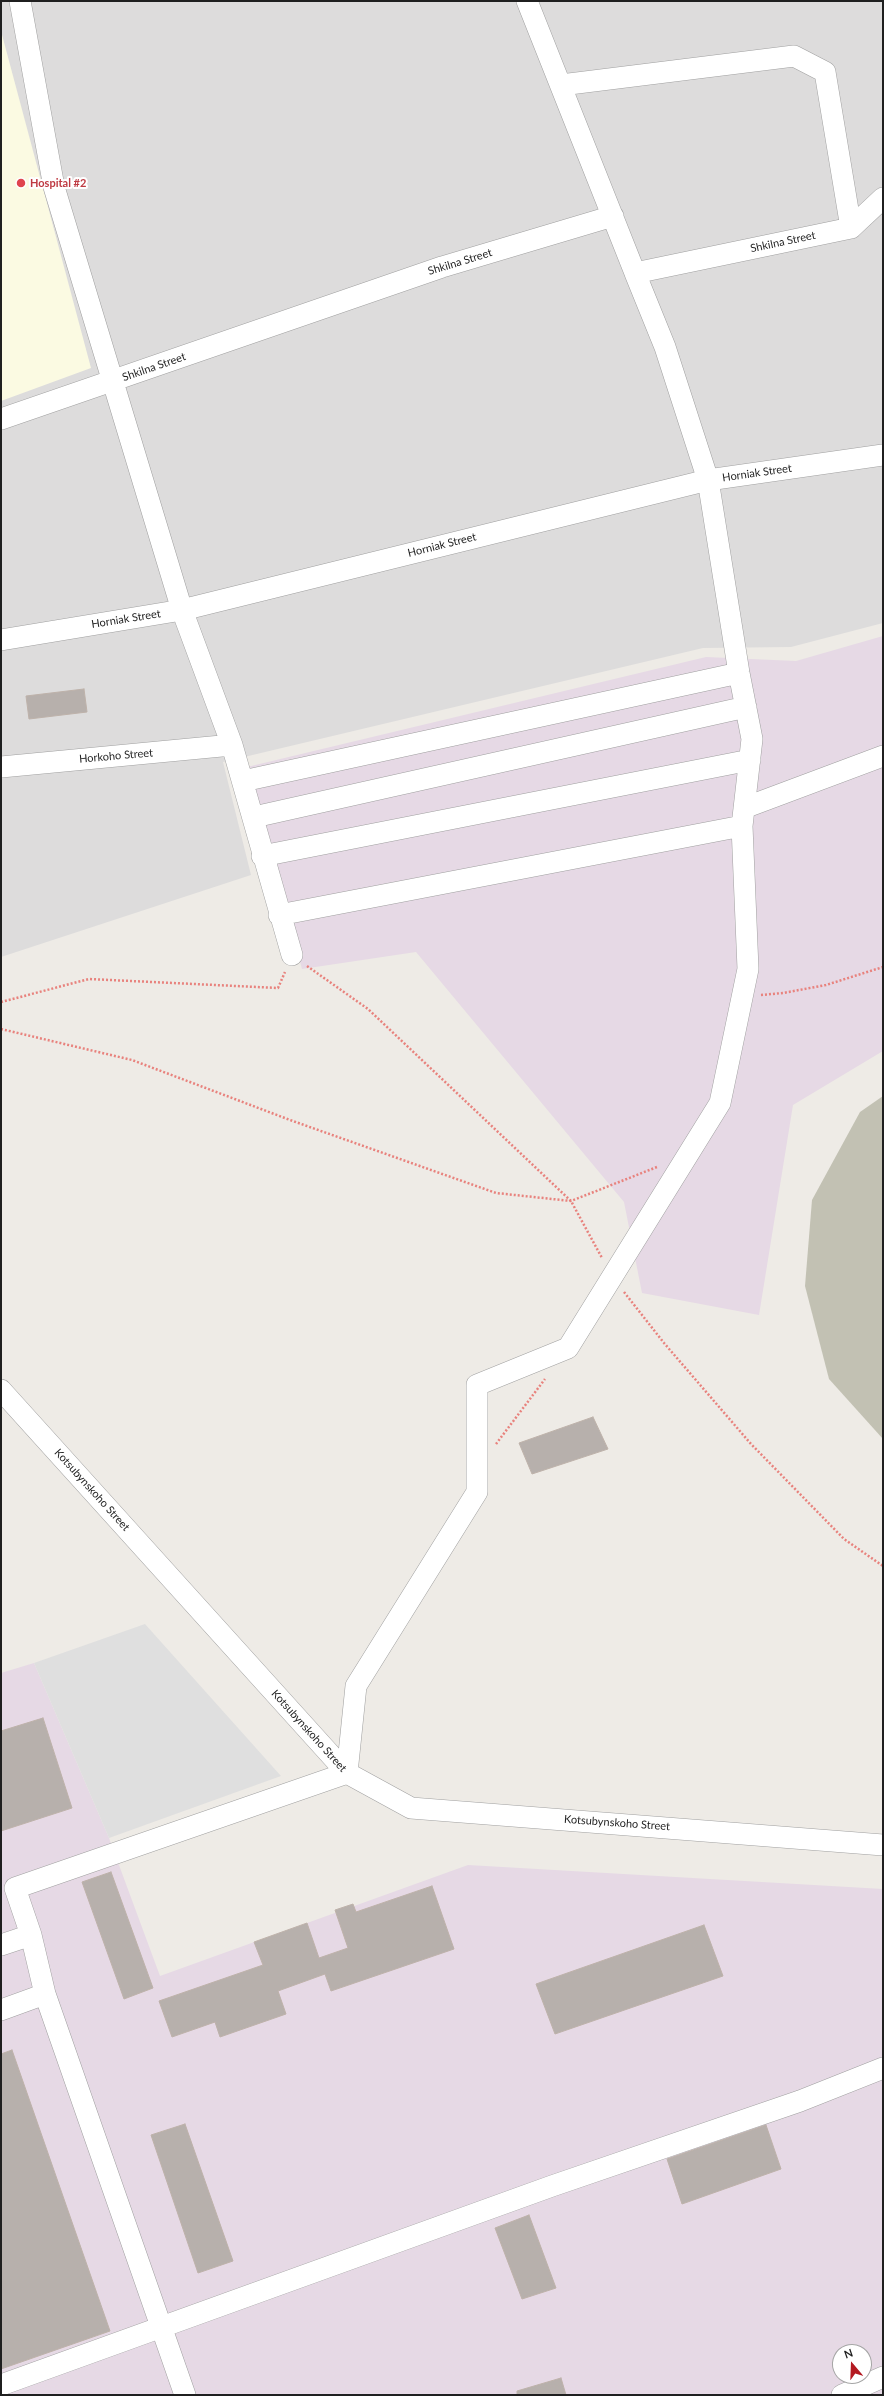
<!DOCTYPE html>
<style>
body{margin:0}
#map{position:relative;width:884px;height:2396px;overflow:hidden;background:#eeebe6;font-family:Lato,sans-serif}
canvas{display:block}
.frame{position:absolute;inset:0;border:2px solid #1f1f1f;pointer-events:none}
.north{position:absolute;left:832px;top:2344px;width:40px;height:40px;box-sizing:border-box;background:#fff;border:1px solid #a5a5a5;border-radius:50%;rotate:341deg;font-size:11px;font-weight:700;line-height:16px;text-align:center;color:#1f1f1f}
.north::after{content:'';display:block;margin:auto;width:14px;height:18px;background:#b41921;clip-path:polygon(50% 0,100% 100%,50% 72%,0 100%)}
</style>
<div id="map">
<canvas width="884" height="2396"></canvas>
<div class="frame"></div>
<div class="north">N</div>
</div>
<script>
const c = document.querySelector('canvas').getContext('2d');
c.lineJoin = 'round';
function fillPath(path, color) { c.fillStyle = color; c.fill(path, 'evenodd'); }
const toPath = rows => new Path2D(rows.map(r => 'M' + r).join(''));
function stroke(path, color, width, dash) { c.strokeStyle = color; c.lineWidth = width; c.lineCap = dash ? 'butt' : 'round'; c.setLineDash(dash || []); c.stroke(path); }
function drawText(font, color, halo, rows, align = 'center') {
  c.font = font + ' Lato,sans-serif'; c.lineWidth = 4; c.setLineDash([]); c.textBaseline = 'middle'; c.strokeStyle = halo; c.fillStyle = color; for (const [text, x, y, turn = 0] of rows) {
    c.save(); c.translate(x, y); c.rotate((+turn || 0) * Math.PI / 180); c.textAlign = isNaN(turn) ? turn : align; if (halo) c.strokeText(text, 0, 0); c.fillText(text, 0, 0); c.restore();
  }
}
fillPath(toPath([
 [1,1,883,1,883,623,791,647,703,648,223,762,251,875,1,957]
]), '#dddcdc');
fillPath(toPath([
 [883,636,883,1051,793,1105,759,1315,642,1293,624,1202,416,952,302,969,247,767,706,657,796,661],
 [34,1663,109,1838,160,1976,468,1865,883,1889,883,2395,1,2395,1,1673],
 [840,2352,864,2352,864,2376,840,2376]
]), '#e6d9e5');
fillPath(toPath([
 [1,31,91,368,1,401]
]), '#fbfae2');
fillPath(toPath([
 [883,1096,883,1439,829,1379,805,1286,812,1200,860,1112]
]), '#c2c1b3');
fillPath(toPath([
 [145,1624,281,1776,109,1838,34,1663]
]), '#dfdfdf');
const building = toPath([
 [84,689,87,712,29,719,26,696,84,689],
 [593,1417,608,1449,532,1474,519,1443,593,1417],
 [43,1718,72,1808,1,1831,1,1731,43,1718],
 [111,1872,153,1988,124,1999,82,1882,111,1872],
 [432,1886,454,1949,331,1991,325,1974,278,1991,286,2014,220,2037,215,2022,172,2037,159,2001,263,1965,254,1942,307,1923,319,1958,348,1948,335,1910,353,1904,356,1912,432,1886],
 [704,1925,723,1976,555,2034,536,1984,704,1925],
 [12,2050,110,2331,1,2369,1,2054,12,2050],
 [185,2124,233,2261,198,2273,151,2135,185,2124],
 [766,2125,781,2169,682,2204,667,2159,766,2125],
 [529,2215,556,2288,522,2299,495,2228,529,2215],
 [561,2378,566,2395,517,2395,517,2391,561,2378]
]);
fillPath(building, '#b7b0ac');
stroke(building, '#beb2aa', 1);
const minor = toPath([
 [20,1,54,187,182,610,232,745,292,955],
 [527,1,635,273,851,228,883,198],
 [561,85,794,56,825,72,851,228],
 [1,419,442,267,613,216],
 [1,640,182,610,708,480,883,455],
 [1,767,232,745],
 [243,781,739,673],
 [744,808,883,756],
 [254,817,746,707],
 [262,856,750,760],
 [279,915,742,826],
 [1,1390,347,1773,411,1808,883,1845],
 [31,1935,45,1994,185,2395],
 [1,1945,31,1935,15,1888,347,1773,356,1686,477,1492,477,1385,568,1348,720,1103,748,969,742,826,752,739,739,673,708,480,665,347,635,273],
 [1,2010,45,1994],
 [1,2385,552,2186,800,2101,883,2068],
 [842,2395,883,2377]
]);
stroke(minor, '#a0a0a0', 22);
stroke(toPath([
 [307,966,368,1009,571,1201,602,1258],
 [761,995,783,993,826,985,883,967],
 [1,1002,89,979,278,988,285,972],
 [1,1029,132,1060,290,1120,496,1193,571,1201,657,1167],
 [624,1292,664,1343,751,1444,844,1539,883,1566],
 [496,1444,545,1379]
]), '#e8827d', 2.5, [2, 2]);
stroke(minor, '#fff', 21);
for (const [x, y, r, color] of [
 [21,183,5,"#e0444e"]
]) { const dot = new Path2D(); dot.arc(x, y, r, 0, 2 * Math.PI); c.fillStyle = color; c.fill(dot); stroke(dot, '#fff', 1.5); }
drawText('bold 11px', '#be3a42', '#fff', [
 ["Hospital #2",30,183]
], 'left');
drawText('11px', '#1f1f1f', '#fff', [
 ["Shkilna Street",783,242,-12],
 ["Shkilna Street",460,262,-17],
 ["Shkilna Street",154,367,-19],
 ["Horniak Street",757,473,-8],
 ["Horniak Street",442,545,-14],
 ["Horniak Street",126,619,-9],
 ["Horkoho Street",116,756,-5],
 ["Kotsubynskoho Street",92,1490,48],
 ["Kotsubynskoho Street",309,1731,48],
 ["Kotsubynskoho Street",617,1823,4]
]);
</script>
